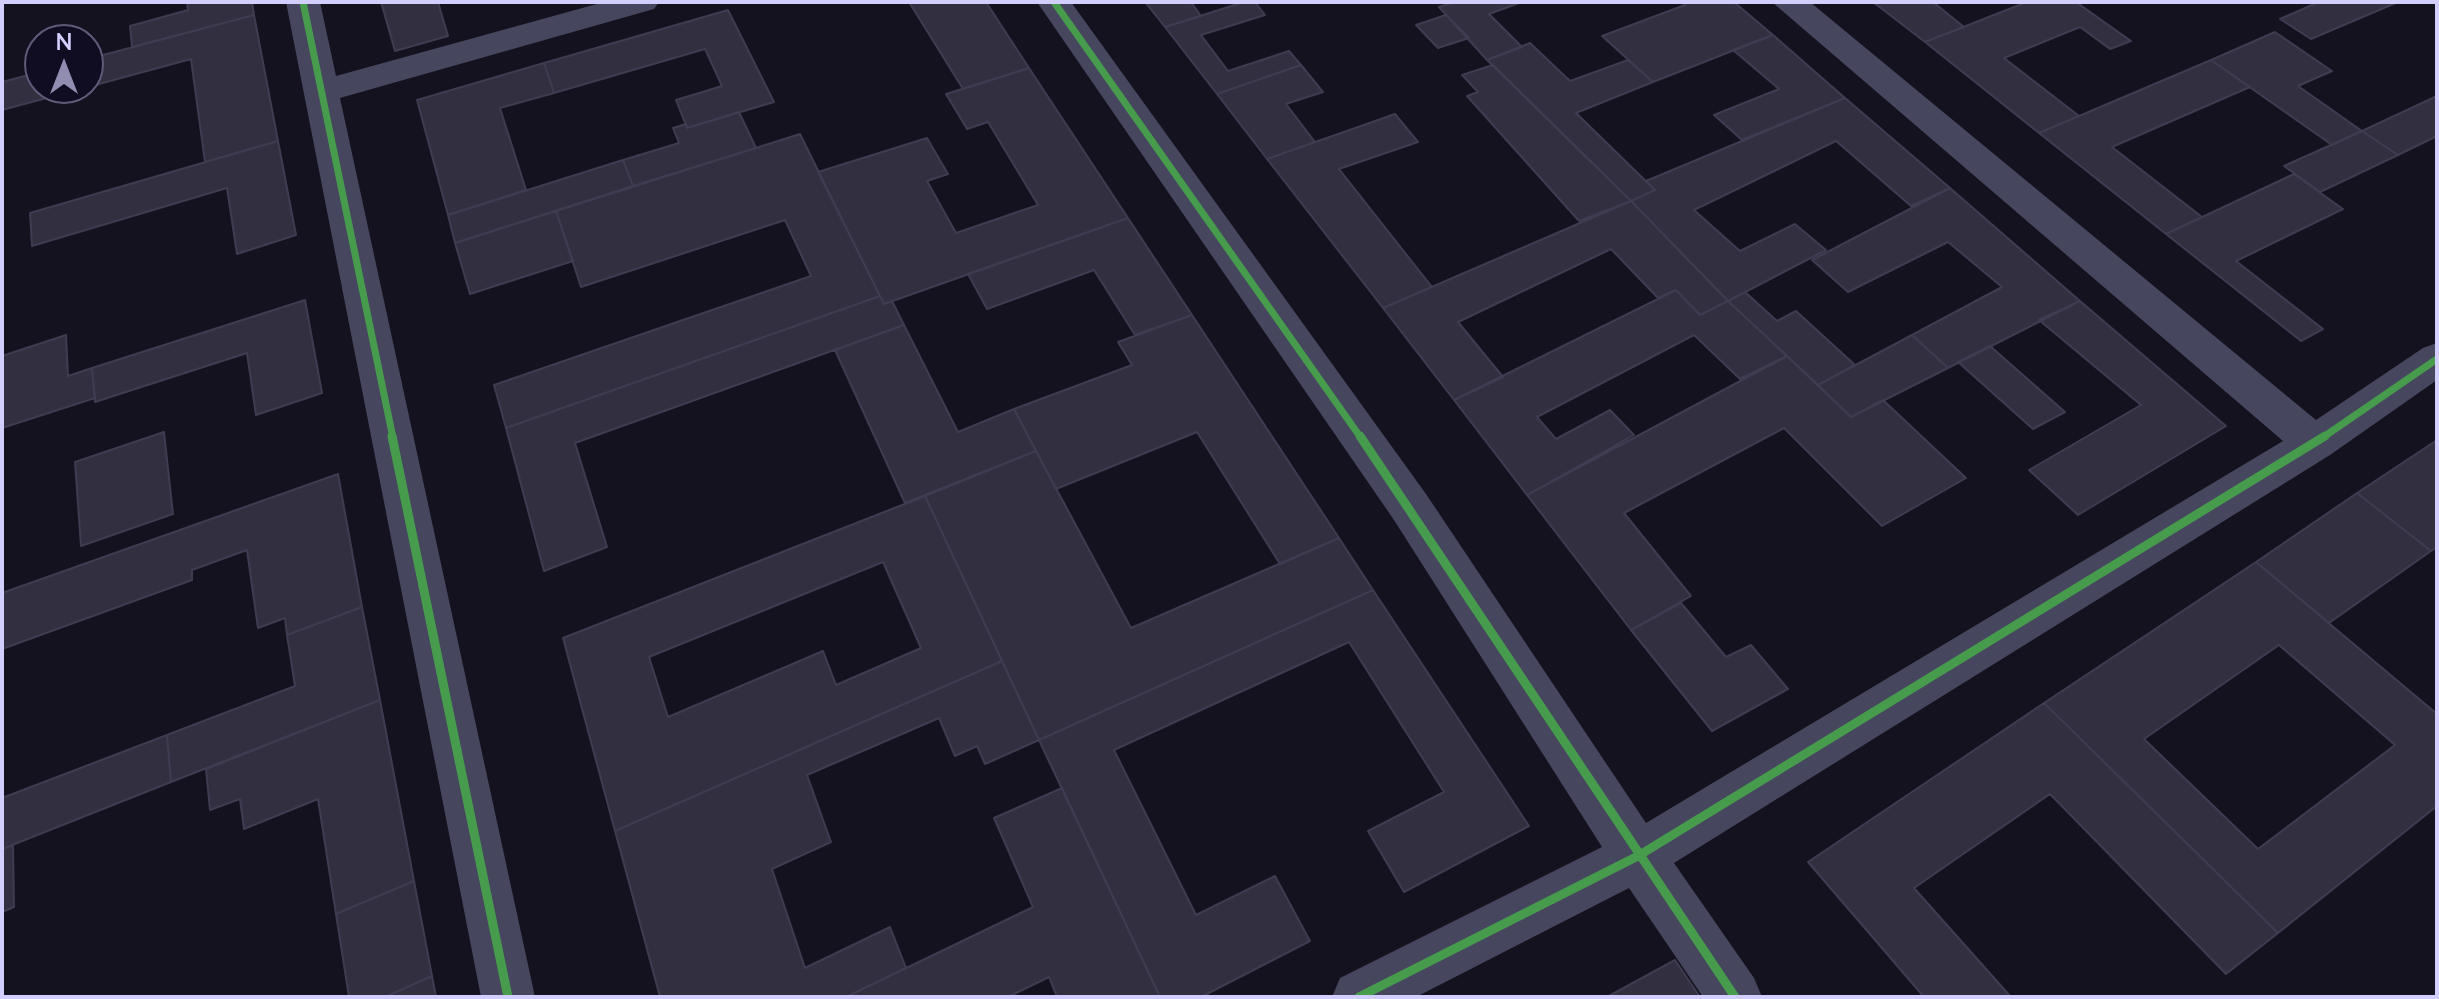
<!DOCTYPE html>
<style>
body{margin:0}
#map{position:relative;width:2439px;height:999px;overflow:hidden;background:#14121e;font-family:Lato,sans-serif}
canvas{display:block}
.frame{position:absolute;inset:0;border:4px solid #d2cfff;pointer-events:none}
.north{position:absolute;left:24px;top:24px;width:80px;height:80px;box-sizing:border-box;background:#100d23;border:2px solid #5e5b7b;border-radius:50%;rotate:0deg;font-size:22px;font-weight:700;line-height:32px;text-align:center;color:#d2cfff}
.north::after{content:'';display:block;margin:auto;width:28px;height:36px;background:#908db0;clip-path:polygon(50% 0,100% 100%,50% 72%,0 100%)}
</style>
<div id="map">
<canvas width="2439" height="999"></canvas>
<div class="frame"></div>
<div class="north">N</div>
</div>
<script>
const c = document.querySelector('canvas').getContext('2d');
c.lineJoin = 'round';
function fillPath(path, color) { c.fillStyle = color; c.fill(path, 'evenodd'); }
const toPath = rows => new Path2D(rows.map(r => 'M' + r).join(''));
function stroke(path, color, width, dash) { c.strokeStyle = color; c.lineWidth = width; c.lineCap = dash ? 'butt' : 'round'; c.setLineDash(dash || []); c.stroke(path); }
const building = toPath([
 [187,2,252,2,254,15,132,47,130,26,188,10,187,2],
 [381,2,438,2,448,36,395,51,381,2],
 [909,2,986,2,1029,68,963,89,909,2],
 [1145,2,1191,2,1201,16,1165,27,1145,2],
 [1244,2,1255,2,1265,15,1201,35,1228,71,1289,51,1301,65,1217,94,1165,27,1244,2],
 [1454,2,1522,2,1489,14,1522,47,1487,60,1439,7,1454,2],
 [1682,2,1734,2,1773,35,1653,82,1602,36,1685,5,1682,2],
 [1873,2,1933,2,1964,27,1925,42,1873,2],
 [2027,2,2076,2,2131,41,2110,49,2080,27,2004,58,2079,116,2039,133,1925,42,2027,2],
 [2319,2,2398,2,2311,39,2280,19,2319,2],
 [728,10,774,102,687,128,676,100,722,86,705,49,554,93,544,63,728,10],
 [254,15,278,141,205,162,191,59,88,87,88,59,254,15],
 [1446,15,1469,38,1438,48,1416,25,1446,15],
 [2275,32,2332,71,2298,86,2362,131,2332,145,2211,60,2275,32],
 [1773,35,1845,98,1742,140,1714,115,1779,89,1733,50,1773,35],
 [1530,43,1570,81,1628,60,1653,82,1576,113,1655,190,1631,201,1487,60,1530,43],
 [2211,60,2250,87,2112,147,2202,217,2166,234,2039,133,2211,60],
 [544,63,554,93,500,108,526,190,448,215,417,100,544,63],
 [1301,65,1323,92,1286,104,1315,142,1267,159,1217,94,1301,65],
 [1493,65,1631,201,1579,221,1467,96,1478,92,1462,75,1493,65],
 [1029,68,1128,218,884,304,818,172,927,138,948,174,927,181,956,233,1038,205,988,122,967,129,946,94,1029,68],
 [40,72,40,88,84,88,2,110,2,82,40,72],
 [2437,96,2437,136,2398,155,2362,131,2437,96],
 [1845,98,1950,188,1911,206,1836,141,1694,210,1740,251,1795,224,1826,250,1728,301,1631,201,1655,190,1646,181,1845,98],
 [739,112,756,148,633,186,623,160,679,143,673,128,686,124,687,128,739,112],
 [1395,114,1418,142,1339,169,1432,287,1383,308,1267,159,1395,114],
 [2362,131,2398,155,2320,192,2284,166,2362,131],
 [800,134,880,296,506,428,494,385,811,276,785,220,581,287,556,211,800,134],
 [278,141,296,235,237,254,227,188,32,246,30,213,278,141],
 [623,160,633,186,455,243,448,215,623,160],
 [2294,174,2343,209,2236,261,2323,329,2301,341,2166,234,2294,174],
 [1950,188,2080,301,1948,368,1912,335,2002,287,1948,242,1848,292,1812,260,1950,188],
 [1631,201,1728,301,1700,315,1676,290,1658,298,1611,249,1458,322,1503,377,1454,400,1383,308,1631,201],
 [556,211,573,261,470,294,455,243,556,211],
 [1128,218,1192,315,1135,335,1094,270,987,309,968,274,1128,218],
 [1676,290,1700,315,1728,301,1787,356,1740,379,1694,335,1537,417,1556,439,1610,410,1634,435,1527,495,1454,400,1676,290],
 [1745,292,1777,321,1796,311,1855,365,1818,385,1728,301,1745,292],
 [880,296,884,304,892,301,904,325,575,443,607,547,544,571,506,428,880,296],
 [305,300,322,393,256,415,247,353,95,402,92,368,305,300],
 [2080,301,2226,426,2078,515,2029,470,2141,405,2039,320,2080,301],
 [1192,315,1339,538,1280,564,1197,432,1056,489,1014,409,1132,365,1118,342,1192,315],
 [904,325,958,432,1014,409,1036,451,905,503,835,350,904,325],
 [66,335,68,376,92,368,95,398,2,428,2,356,66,335],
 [1912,335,1948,368,1851,417,1818,385,1912,335],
 [1990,346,2065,412,2033,429,1958,362,1990,346],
 [1787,356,1851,417,1883,400,1966,478,1882,526,1784,428,1624,513,1691,596,1631,630,1527,495,1787,356],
 [164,432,173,514,81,546,75,462,164,432],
 [2437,440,2437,547,2431,551,2357,493,2437,440],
 [1036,451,1131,628,1339,538,1373,590,1039,740,925,496,1036,451],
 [338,474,362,607,287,635,285,618,258,628,247,550,192,570,192,580,2,649,2,593,338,474],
 [2357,493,2431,551,2329,623,2256,562,2357,493],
 [925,496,1002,661,615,831,563,638,925,496],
 [883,562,921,648,836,685,823,651,668,717,649,657,883,562],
 [2256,562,2437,714,2437,806,2278,933,2044,703,2256,562],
 [2279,645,2395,745,2258,849,2144,739,2279,645],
 [1373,590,1529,826,1404,892,1368,831,1444,792,1349,642,1114,750,1196,915,1275,876,1310,941,1201,997,1160,997,1039,740,1373,590],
 [1681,603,1726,657,1751,645,1788,689,1712,731,1631,630,1681,603],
 [362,607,380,700,171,782,167,735,295,686,287,635,362,607],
 [1002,661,1039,740,985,764,977,746,955,756,939,718,807,775,831,842,772,869,805,968,890,927,906,968,846,997,660,997,615,831,1002,661],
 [380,700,414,881,336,914,318,799,244,829,240,799,210,810,206,769,380,700],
 [2044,703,2278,933,2226,974,2050,794,1914,888,2011,997,1924,997,1808,862,2044,703],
 [167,735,171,782,2,849,2,798,167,735],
 [1062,788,1160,997,1057,997,1049,977,1008,997,846,997,1033,907,994,818,1062,788],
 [13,845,14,907,2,912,2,849,13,845],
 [414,881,432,976,385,997,349,997,336,914,414,881],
 [1675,960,1700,997,1607,997,1675,960],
 [432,976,436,997,385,997,432,976]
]);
fillPath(building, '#323040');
stroke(building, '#3f3c52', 2);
fillPath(toPath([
 [286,2,320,2,336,76,604,2,659,2,654,9,340,98,535,997,481,997,286,2],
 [1037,2,1071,2,1426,494,1646,823,2283,441,1772,2,1810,2,2316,420,2423,348,2437,343,2437,380,2330,455,1674,863,1754,978,1762,997,1703,997,1629,888,1416,997,1332,997,1340,978,1602,847,1394,520,1037,2]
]), '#46465f');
stroke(toPath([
 [303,2,393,438],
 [1054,2,1361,438],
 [2322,438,2437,359]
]), '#469c4c', 7);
stroke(toPath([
 [392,436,508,997],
 [1360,436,1735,997],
 [1359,997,1638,856,2325,436]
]), '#469c4c', 9);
</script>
